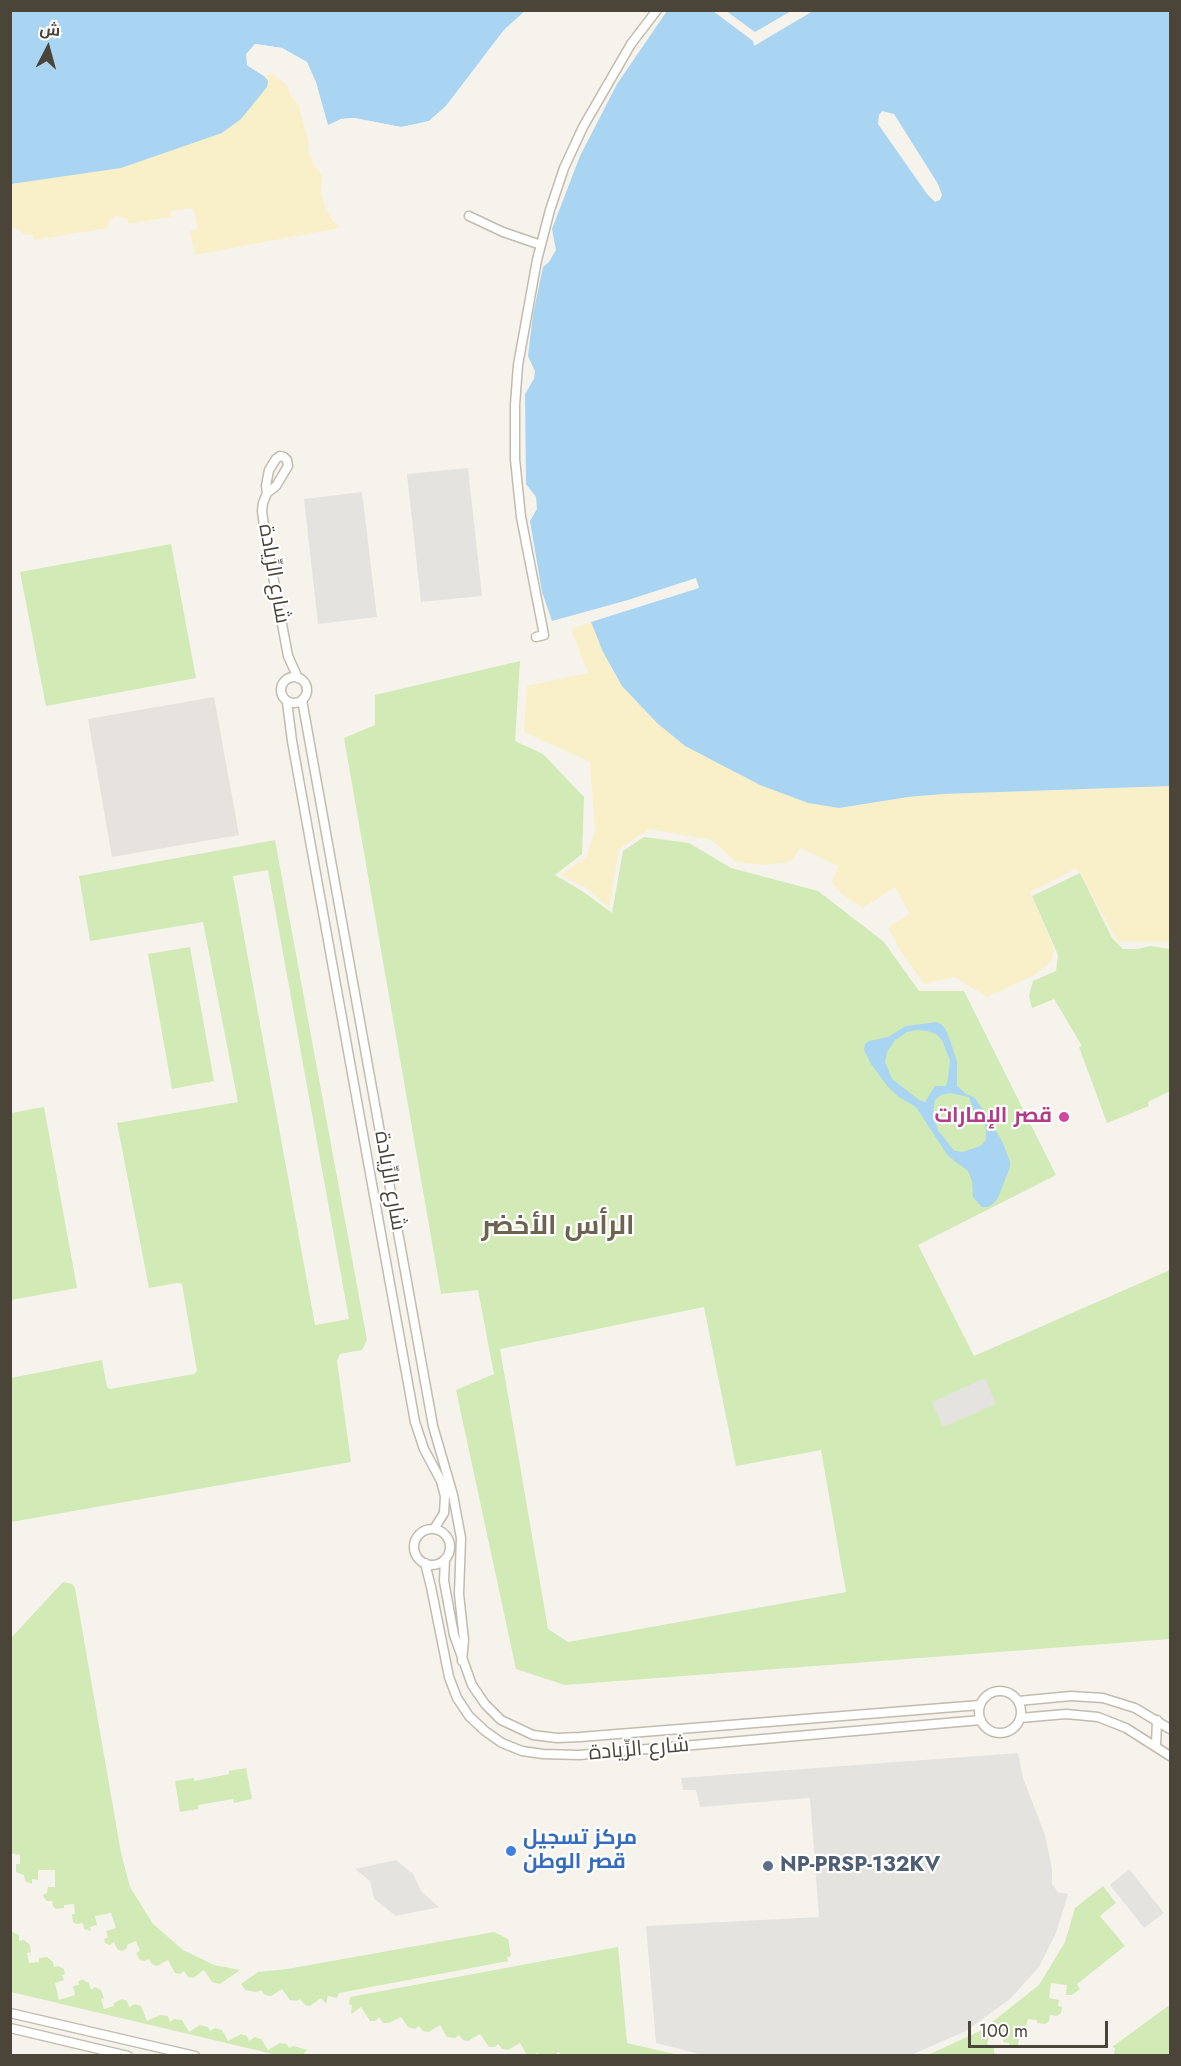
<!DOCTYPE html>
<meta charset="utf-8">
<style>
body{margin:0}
#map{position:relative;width:1181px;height:2066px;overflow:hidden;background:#f6f3ec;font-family:Jost,Cairo,sans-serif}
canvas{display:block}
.frame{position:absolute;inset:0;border:12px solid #4b4439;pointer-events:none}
.north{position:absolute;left:18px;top:18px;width:60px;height:60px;-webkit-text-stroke:4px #fff;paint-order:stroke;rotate:6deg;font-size:16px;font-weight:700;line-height:24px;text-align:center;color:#4b4439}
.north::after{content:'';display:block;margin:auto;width:21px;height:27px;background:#4b4439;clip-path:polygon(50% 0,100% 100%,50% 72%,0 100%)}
.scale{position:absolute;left:968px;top:2021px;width:140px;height:27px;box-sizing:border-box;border:3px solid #4b4439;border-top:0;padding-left:8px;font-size:18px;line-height:21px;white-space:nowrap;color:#4b4439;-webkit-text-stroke:4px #fff;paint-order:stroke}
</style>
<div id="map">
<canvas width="1181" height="2066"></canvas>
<div class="frame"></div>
<div class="north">ش</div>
<div class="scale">100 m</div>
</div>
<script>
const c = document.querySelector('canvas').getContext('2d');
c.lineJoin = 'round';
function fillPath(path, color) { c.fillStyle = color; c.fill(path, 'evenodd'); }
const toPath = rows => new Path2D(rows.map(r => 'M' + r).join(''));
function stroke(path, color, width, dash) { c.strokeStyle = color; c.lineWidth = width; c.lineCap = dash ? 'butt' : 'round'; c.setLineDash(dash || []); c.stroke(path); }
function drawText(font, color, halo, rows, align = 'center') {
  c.font = font + ' Jost,Cairo,sans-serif'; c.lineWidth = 4.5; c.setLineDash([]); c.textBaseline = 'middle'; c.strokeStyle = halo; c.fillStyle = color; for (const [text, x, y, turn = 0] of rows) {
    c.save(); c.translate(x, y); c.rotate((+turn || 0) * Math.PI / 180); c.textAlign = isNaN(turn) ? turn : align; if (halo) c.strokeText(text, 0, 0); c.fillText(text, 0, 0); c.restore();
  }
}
fillPath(toPath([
 [214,697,239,835,112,857,88,719]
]), '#e6e2dd');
fillPath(toPath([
 [171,544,196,678,46,706,20,572],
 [520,661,515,741,543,754,584,797,582,854,555,875,582,891,612,913,623,851,644,837,689,843,731,868,818,891,884,942,919,991,964,991,1056,1175,918,1245,974,1356,1170,1270,1170,1639,565,1685,516,1669,456,1390,494,1374,478,1290,441,1294,344,738,375,725,375,695],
 [704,1307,736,1466,821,1450,846,1592,568,1642,548,1629,500,1349],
 [275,840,367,1340,362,1350,340,1354,337,1361,351,1462,11,1522,11,1378,102,1360,107,1387,110,1389,194,1374,197,1371,182,1284,177,1283,149,1288,117,1123,238,1102,203,922,90,941,79,876],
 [268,870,349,1319,315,1325,233,876],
 [1080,873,1112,938,1123,949,1138,949,1150,946,1170,949,1170,1091,1148,1102,1149,1106,1107,1123,1079,1047,1082,1046,1060,1009,1054,999,1032,1008,1029,996,1033,981,1056,971,1058,955,1032,896],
 [190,947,214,1081,172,1089,148,954],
 [44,1107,77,1288,11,1300,11,1113],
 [63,1582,72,1584,75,1588,121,1853,130,1887,153,1924,183,1950,214,1965,240,1970,220,1984,212,1982,204,1970,193,1978,188,1977,184,1971,180,1974,175,1973,168,1960,157,1966,152,1964,149,1959,145,1961,140,1960,136,1953,140,1951,136,1941,127,1945,127,1948,122,1951,117,1949,114,1942,110,1945,105,1943,104,1939,108,1937,106,1931,116,1928,111,1913,95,1916,97,1925,90,1927,91,1931,84,1929,83,1923,76,1924,73,1922,72,1914,75,1914,74,1904,64,1905,64,1908,56,1909,53,1906,52,1901,47,1901,44,1898,43,1895,47,1893,48,1887,55,1887,55,1870,38,1870,38,1880,32,1879,32,1884,25,1881,24,1875,16,1872,16,1864,20,1864,20,1855,10,1853,11,1638],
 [246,1768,252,1799,234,1803,233,1799,198,1805,198,1809,180,1812,175,1781,194,1778,194,1781,229,1774,229,1771],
 [1103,1886,1116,1903,1100,1916,1125,1946,1077,1984,1080,1989,1072,1995,1066,1995,1067,1985,1051,1983,1049,1998,1059,2000,1058,2006,1062,2007,1061,2013,1057,2016,1050,2015,1049,2021,1045,2024,1037,2023,1037,2020,1028,2019,1025,2029,1029,2030,1028,2037,1019,2039,1018,2045,1014,2047,1009,2046,1009,2043,1003,2042,1004,2032,991,2030,987,2044,994,2047,994,2053,997,2055,928,2055,982,2030,1039,1985,1065,1942,1075,1908],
 [10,1931,19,1935,19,1941,24,1940,30,1945,31,1952,27,1953,29,1963,39,1962,39,1958,47,1957,53,1962,54,1967,58,1966,64,1969,65,1974,62,1975,64,1980,55,1983,59,2000,75,1995,73,1986,79,1985,78,1981,83,1980,89,1983,91,1990,95,1987,101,1990,104,1998,101,1999,104,2009,114,2006,114,2003,122,1999,127,2001,129,2007,135,2004,141,2006,147,2021,160,2015,168,2016,170,2022,174,2019,182,2020,189,2032,200,2025,208,2027,210,2031,215,2028,222,2030,228,2041,241,2034,247,2036,249,2041,255,2037,261,2039,268,2050,280,2043,287,2044,289,2048,293,2046,308,2050,304,2053,305,2055,277,2055,11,1992],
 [494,1932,508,1939,511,1956,507,1957,508,1961,339,1993,337,1998,328,1996,326,2004,321,1998,310,2006,305,2005,300,1999,297,2001,290,2000,282,1989,271,1996,265,1995,261,1990,256,1992,245,1990,241,1984,258,1972,287,1969],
 [618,1947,627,2043,679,2055,561,2056,559,2052,554,2055,540,2055,538,2053,531,2055,527,2055,520,2043,508,2050,502,2049,498,2044,495,2047,489,2047,480,2034,468,2041,463,2040,459,2035,455,2038,447,2037,440,2025,429,2032,423,2031,419,2026,415,2029,408,2027,401,2017,389,2023,383,2023,379,2017,375,2021,370,2021,361,2007,351,2014,352,2005,349,2004,350,1997],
 [1168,2006,1170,2010,1170,2055,1114,2055,1115,2048,1112,2047]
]), '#d2eab5');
fillPath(toPath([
 [274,74,278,79,287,85,291,96,299,106,308,141,309,154,315,167,322,176,321,192,324,203,330,217,339,228,195,255,190,231,198,229,193,208,170,211,171,217,129,224,127,219,116,216,109,221,108,228,34,240,33,234,25,235,18,229,11,227,10,184,121,168,222,133,241,119,268,81,264,76],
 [591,622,603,652,622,686,657,723,685,746,760,785,808,803,840,808,908,797,943,794,1170,786,1170,942,1118,942,1077,868,1030,892,1054,949,1051,962,1034,975,998,992,993,993,987,997,955,977,924,984,902,953,888,927,910,914,895,887,863,908,841,893,832,882,838,866,800,848,791,862,764,865,736,862,712,840,649,829,619,849,609,908,587,888,560,875,586,858,595,830,590,762,524,732,527,686,588,673,571,629]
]), '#f9efc9');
fillPath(toPath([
 [468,468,482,596,421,602,407,474],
 [362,492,377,617,318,624,304,499],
 [985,1378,996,1404,943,1427,932,1402],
 [1018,1753,1023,1778,1045,1835,1052,1869,1052,1884,1058,1892,1068,1894,1056,1933,1039,1967,1010,1999,966,2031,911,2055,707,2056,656,2043,646,1926,819,1917,810,1798,700,1807,696,1790,683,1790,681,1778],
 [396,1860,413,1874,421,1891,439,1907,396,1916,374,1899,370,1881,355,1869],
 [1129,1869,1164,1913,1144,1928,1110,1885]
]), '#e5e3e0');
fillPath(toPath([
 [10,11,525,11,504,30,446,106,429,121,401,127,354,118,341,119,328,126,307,62,282,48,255,44,247,54,247,65,264,76,268,81,267,87,241,119,222,133,121,168,11,184],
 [667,11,1170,11,1170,786,943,794,908,797,839,808,808,803,760,785,685,746,657,723,622,686,603,652,591,622,699,588,696,578,628,600,552,621,542,592,530,521,537,509,536,497,526,484,525,394,534,379,535,371,528,356,533,314,543,267,549,262,556,250,552,229,580,156,617,84],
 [882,111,894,114,938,184,942,195,940,200,935,202,927,194,878,124,879,115],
 [937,1022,942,1025,946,1030,953,1049,957,1062,957,1086,966,1094,974,1097,987,1115,1003,1143,1010,1162,1010,1167,998,1198,993,1204,988,1207,982,1207,973,1197,972,1181,968,1171,948,1156,916,1107,899,1097,888,1087,871,1064,864,1050,865,1044,869,1041,888,1037,906,1026],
 [917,1030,927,1031,936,1034,942,1040,950,1060,948,1079,946,1086,935,1086,925,1102,919,1100,892,1079,885,1062,887,1052,895,1040,907,1032],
 [950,1093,969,1097,974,1113,984,1121,986,1129,986,1140,980,1146,963,1152,955,1151,951,1147,938,1130,933,1113,935,1100,941,1095]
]), '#a9d4f2');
fillPath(toPath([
 [528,10,507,32,448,108,431,124,418,128,401,130,353,121,342,122,327,128,319,112,313,83,304,64,281,51,256,48,250,55,250,63,268,75,264,76,247,65,246,54,255,44,282,48,307,62,316,82,328,125,341,119,354,118,401,127,417,125,429,121,446,106,504,30,525,11],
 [713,11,726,11,755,32,791,11,813,11,754,46,753,41]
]), '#f6f3ec');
const street = toPath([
 [469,216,503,232,541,245],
 [267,493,266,486,269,470,276,459,280,456,284,457,287,460,288,466,276,486,267,493,263,503,262,511,265,533,288,656,298,678],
 [536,637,544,635,521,517,515,459,515,405,518,365,537,260,550,210,564,168,583,127,631,44,657,10],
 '281 690a13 13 0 1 1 26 0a13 13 0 1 1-26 0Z',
 [302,700,433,1426,453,1495,461,1538,459,1594,464,1640,462,1661],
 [287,702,292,741,415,1422,424,1449,441,1481,445,1496,444,1513,434,1529],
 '414 1547a18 18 0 1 1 36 0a18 18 0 1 1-36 0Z',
 [445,1559,444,1581,454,1635,472,1685,485,1704,501,1720,533,1735,557,1738,580,1737,980,1705],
 [425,1563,431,1587,449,1677,457,1698,469,1716,485,1731,502,1743,522,1751,543,1754,579,1755,981,1720],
 '979 1712a21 21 0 1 1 42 0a21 21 0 1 1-42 0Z',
 [1018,1701,1071,1696,1103,1698,1135,1708,1170,1729],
 [1020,1718,1066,1714,1098,1717,1126,1728,1170,1756],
 [1156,1746,1157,1720],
 [10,2013,195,2056],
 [10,2028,128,2056]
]);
stroke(street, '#c2bbae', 11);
stroke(street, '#fff', 8);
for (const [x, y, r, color] of [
 [1064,1117,6,"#d1479c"],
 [511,1851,6,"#3f7fe0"],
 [768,1866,6,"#5c6f8a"]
]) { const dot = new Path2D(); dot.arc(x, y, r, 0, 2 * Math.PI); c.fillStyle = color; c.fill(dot); stroke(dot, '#fff', 2); }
drawText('21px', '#4b4439', '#fff', [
 ["شارع الرِّيادة",273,574,80],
 ["شارع الرِّيادة",389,1181,80],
 ["شارع الرِّيادة",639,1750,-5]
]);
drawText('bold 21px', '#b23c85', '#fff', [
 ["قصر الإمارات",1052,1117]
], 'right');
drawText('bold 21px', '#366cbe', '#fff', [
 ["مركز تسجيل",523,1839],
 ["قصر الوطن",523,1863]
], 'left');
drawText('bold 21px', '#4e5e75', '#fff', [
 ["NP-PRSP-132KV",780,1866]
], 'left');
drawText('bold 27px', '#6e6250', '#fff', [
 ["الرأس الأخضر",558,1227]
]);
</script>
